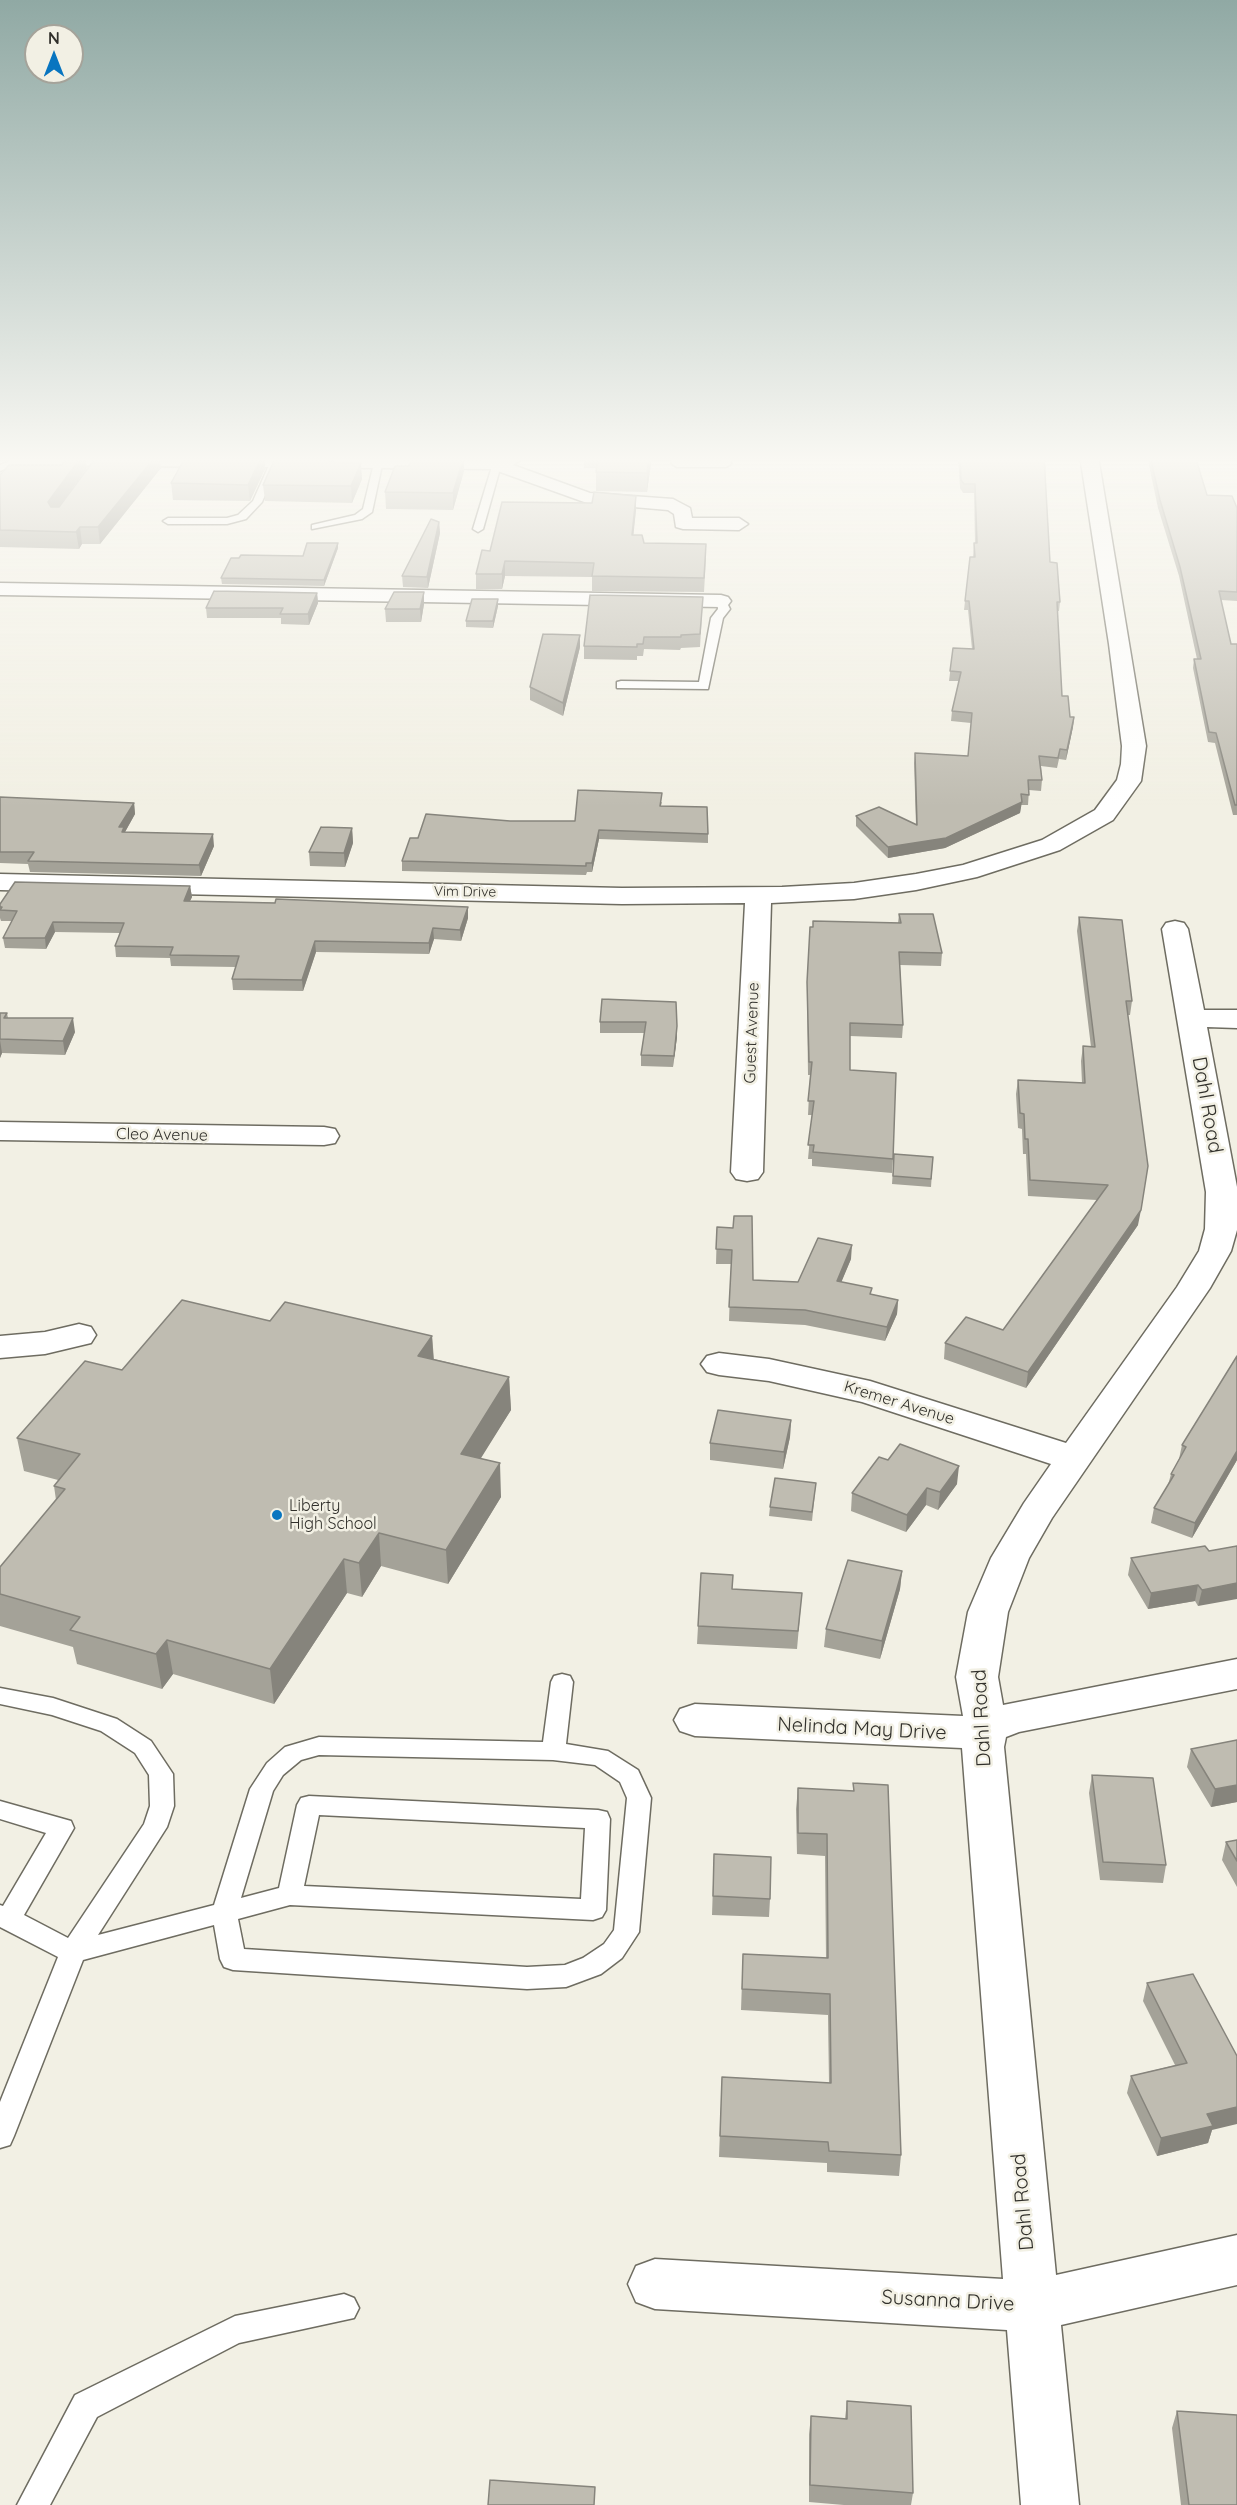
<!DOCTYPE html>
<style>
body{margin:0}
#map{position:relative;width:1237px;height:2505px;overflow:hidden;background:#f2f0e4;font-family:Quicksand,sans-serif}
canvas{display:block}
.north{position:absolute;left:24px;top:24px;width:60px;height:60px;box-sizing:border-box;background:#f2f0e4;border:2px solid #a5a39a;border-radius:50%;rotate:0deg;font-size:16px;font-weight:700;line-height:24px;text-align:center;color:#31302b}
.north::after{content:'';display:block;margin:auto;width:21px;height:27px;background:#0875c0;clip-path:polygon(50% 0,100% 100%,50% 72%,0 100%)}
</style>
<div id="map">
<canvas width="1237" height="2505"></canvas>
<div class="north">N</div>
</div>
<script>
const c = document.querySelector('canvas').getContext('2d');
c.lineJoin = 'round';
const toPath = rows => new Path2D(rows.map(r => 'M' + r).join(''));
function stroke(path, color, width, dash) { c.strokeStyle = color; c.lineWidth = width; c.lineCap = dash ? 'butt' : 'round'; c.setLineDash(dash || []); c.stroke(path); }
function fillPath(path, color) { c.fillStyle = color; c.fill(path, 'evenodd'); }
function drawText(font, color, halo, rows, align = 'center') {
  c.font = font + ' Quicksand,sans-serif'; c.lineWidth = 5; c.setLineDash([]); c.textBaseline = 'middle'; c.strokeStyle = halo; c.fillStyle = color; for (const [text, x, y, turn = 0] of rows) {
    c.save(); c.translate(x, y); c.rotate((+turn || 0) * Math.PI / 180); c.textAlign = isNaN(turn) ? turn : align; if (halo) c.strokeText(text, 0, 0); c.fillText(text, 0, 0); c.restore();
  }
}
const lane = toPath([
 [24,456,37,456,0,471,0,465,24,456],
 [347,456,357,456,347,467,342,464,347,456],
 [394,456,404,456,399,467,391,465,394,456],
 [671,456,681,456,681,461,721,461,720,456,730,456,731,464,726,467,677,467,672,464,671,456],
 [270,463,278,465,262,502,246,519,227,524,168,524,163,521,168,518,227,518,238,515,253,501,270,463],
 [374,463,382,465,372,512,362,519,312,529,312,525,355,515,363,509,374,463],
 [493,463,501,465,483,529,478,532,473,529,493,463],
 [717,599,725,599,730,609,723,618,708,689,617,688,617,682,621,681,699,682,711,618,718,609,717,599],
 [562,1674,570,1676,573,1682,566,1744,608,1751,638,1770,651,1798,639,1932,622,1958,601,1974,566,1987,527,1989,233,1970,224,1967,220,1959,214,1925,83,1960,14,2136,10,2145,0,2148,0,2102,58,1957,0,1927,0,1905,3,1906,46,1833,0,1819,0,1801,71,1821,74,1828,24,1915,68,1938,144,1824,150,1806,149,1775,135,1753,101,1731,52,1715,0,1704,0,1688,53,1698,117,1719,151,1741,173,1774,174,1806,167,1827,98,1935,214,1905,250,1789,267,1763,285,1747,319,1737,543,1742,551,1682,554,1676,562,1674],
 [319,1755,553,1760,595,1765,620,1782,627,1798,614,1930,604,1944,583,1958,565,1965,527,1967,244,1949,238,1919,290,1905,593,1920,602,1917,606,1910,610,1819,607,1812,598,1810,309,1796,301,1798,297,1805,279,1888,241,1898,273,1791,283,1775,301,1760,319,1755],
 [319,1815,585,1828,581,1899,304,1886,319,1815],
 [344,2294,354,2298,359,2308,354,2318,239,2343,97,2417,50,2505,17,2505,75,2395,235,2316,344,2294]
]);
const street = toPath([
 [13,456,473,461,526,456,513,465,590,493,673,499,690,508,692,518,739,518,748,524,739,530,683,529,676,527,674,514,668,510,587,503,492,469,19,465,10,460,13,456],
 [1080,456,1098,456,1146,746,1141,781,1113,820,1060,850,977,877,916,890,854,899,771,903,763,1172,758,1179,747,1181,736,1179,731,1172,745,903,622,904,0,890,0,874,622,888,782,887,854,883,916,874,963,865,1042,840,1095,810,1117,780,1121,764,1122,746,1109,644,1080,456],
 [0,583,721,595,728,597,731,601,728,605,721,607,0,595,0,583],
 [1175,921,1184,923,1188,929,1204,1010,1237,1010,1237,1028,1207,1027,1237,1187,1237,1230,1231,1251,1210,1288,1052,1518,1029,1558,1008,1612,998,1677,1003,1705,1237,1659,1237,1689,1019,1732,1006,1737,1004,1747,1056,2275,1237,2235,1237,2285,1061,2325,1079,2505,1021,2505,1007,2330,655,2309,636,2302,628,2284,636,2266,655,2259,1003,2279,962,1748,695,1736,680,1731,674,1720,680,1709,695,1704,963,1716,956,1677,968,1612,991,1558,1024,1503,1051,1464,862,1402,769,1381,719,1375,707,1372,701,1364,707,1356,719,1353,769,1359,870,1381,1066,1443,1177,1287,1199,1251,1205,1229,1206,1192,1162,929,1166,923,1175,921],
 [0,1122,324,1127,335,1129,339,1136,335,1143,324,1145,0,1140,0,1122],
 [79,1324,91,1327,96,1335,91,1343,45,1354,0,1358,0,1336,45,1332,79,1324]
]);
stroke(lane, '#6e6c61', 3);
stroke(street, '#6e6c61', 3);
fillPath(lane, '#fff');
fillPath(street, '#fff');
fillPath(toPath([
 [68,456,85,456,87,468,58,507,97,456,159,456,161,468,100,544,82,544,79,549,0,547,0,475,62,465],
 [186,456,341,456,341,457,334,457,335,462,362,479,352,503,265,501,263,485,276,457,264,456,265,469,250,501,173,500,171,483],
 [413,456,469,456,468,459,464,459,464,471,453,510,386,509,385,492,409,466],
 [584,456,652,456,647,492,596,491,596,468,584,468],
 [958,456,1048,456,1047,462,1045,462,1050,562,1060,602,1059,611,1057,611,1062,696,1070,717,1074,717,1073,727,1066,760,1059,759,1057,768,1041,766,1042,780,1041,791,1029,790,1028,805,1021,805,1020,813,945,848,888,858,856,826,856,816,916,825,914,763,915,753,968,756,971,723,951,721,952,711,959,681,949,681,953,648,972,649,968,610,964,610,970,557,973,557,974,543,975,543,974,493,963,493,960,488],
 [1147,456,1195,456,1207,495,1237,508,1237,601,1221,600,1231,644,1237,644,1237,815,1233,815,1215,743,1208,742,1193,668,1194,659,1197,659,1179,576,1158,508],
 [636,496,636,510,633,535,644,543,706,558,704,592,592,591,592,577,505,576,502,589,476,589,476,574,490,551,592,503],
 [439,522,440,533,428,588,403,587,402,576],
 [338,548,324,586,222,584,221,578],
 [424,592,424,604,421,622,386,622,385,609],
 [317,593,318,603,309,625,281,624,281,618,207,618,206,608],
 [703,597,700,647,681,648,680,650,644,649,643,656,637,656,637,660,584,659,584,646],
 [498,599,498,606,493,628,466,627,466,621],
 [580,647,563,716,530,700,530,687],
 [0,797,134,803,135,814,125,832,214,846,201,876,30,872,28,864,0,863],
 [662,802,661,806,708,834,708,843,599,839,592,872,587,872,586,875,402,871,402,861,418,838,510,821,575,821],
 [352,828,353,843,345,867,310,866,309,852],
 [190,886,192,897,190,901,468,907,468,918,461,941,434,939,429,954,316,952,303,991,233,990,232,979,236,967,171,966,170,958,116,957,115,946,120,933,55,932,46,949,5,948,3,938,12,921,1,921,0,918,0,904],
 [899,914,942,953,941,966,900,965,903,1025,902,1038,850,1036,850,1070,893,1159,892,1173,812,1166,812,1159,808,1159,812,1115,808,1115,810,1075,808,1075,807,994,810,927,813,927,813,921,898,923],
 [1079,917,1132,1001,1130,1015,1127,1015,1138,1225,1026,1388,944,1359,945,1343,1003,1330,1097,1200,1028,1196,1026,1154,1023,1154,1022,1129,1018,1128,1016,1094,1018,1080,1082,1083,1081,1061,1083,1046,1091,1047,1077,931],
 [676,1002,677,1037,673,1067,641,1066,641,1055,644,1033,600,1033,600,1022],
 [0,1013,7,1013,8,1018,75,1032,65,1055,2,1053,0,1058],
 [894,1154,933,1157,931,1187,892,1184],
 [717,1227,753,1280,798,1282,851,1259,841,1282,871,1294,898,1300,897,1314,885,1341,805,1325,729,1321,731,1264,716,1264],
 [270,1321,432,1336,434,1359,509,1377,511,1410,480,1458,501,1497,448,1584,381,1566,362,1597,347,1593,274,1704,173,1674,162,1689,77,1664,73,1647,0,1626,0,1567,56,1500,54,1486,58,1480,24,1471,17,1438,122,1370],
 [1237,1356,1237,1460,1192,1538,1151,1523,1154,1508,1168,1485,1171,1474,1179,1459,1182,1445],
 [791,1420,790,1437,783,1469,710,1460,710,1443],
 [888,1460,957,1484,938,1510,926,1505,906,1532,851,1511,852,1493],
 [816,1483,812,1521,769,1516,770,1507],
 [1237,1546,1198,1606,1195,1601,1148,1609,1128,1575,1131,1558,1209,1551],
 [902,1571,900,1589,880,1659,824,1647,826,1629],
 [701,1573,732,1589,802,1593,797,1649,697,1644],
 [1237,1740,1237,1802,1211,1807,1187,1767,1191,1749],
 [1092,1775,1166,1865,1163,1883,1100,1880,1089,1793],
 [853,1783,901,2155,899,2176,827,2172,827,2163,719,2157,722,2077,829,2083,828,2015,741,2010,743,1954,826,1958,825,1856,797,1854,796,1809,798,1788,853,1791],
 [1237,1840,1237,1887,1222,1860,1226,1842],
 [714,1854,770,1899,769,1917,712,1915],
 [1193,1974,1212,2130,1208,2143,1157,2156,1127,2093,1131,2076,1175,2065,1143,2001,1147,1983],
 [847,2401,913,2493,911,2505,844,2505,809,2502,809,2434,811,2416,845,2419],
 [1177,2411,1237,2505,1181,2505,1172,2428]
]), '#a4a298');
fillPath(toPath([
 [82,456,85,456,87,468,50,519,48,502],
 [156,456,159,456,161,468,100,544,98,527],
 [262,456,264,456,265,469,250,501,248,485],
 [333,456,334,456,335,470,330,462],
 [464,456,464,471,453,510,453,493],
 [649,456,652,456,647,492,647,473],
 [361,463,362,479,352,503,351,486],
 [636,496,636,510,632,549,632,535],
 [439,522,440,533,428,588,427,577],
 [80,527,82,544,79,549,76,532],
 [338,543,338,548,324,586,324,580],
 [505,561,505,576,502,589,502,574],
 [424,592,424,604,421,622,420,609],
 [317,593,318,603,309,625,308,614],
 [498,599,498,606,493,628,493,621],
 [580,635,580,647,563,716,563,703],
 [1074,717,1073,727,1066,760,1067,750],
 [1022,802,1020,813,945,848,888,858,888,847],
 [134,803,135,814,125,832,126,839,119,827],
 [352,828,353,843,345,867,344,853],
 [599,830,599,839,592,872,592,863],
 [213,834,214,846,201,876,199,865],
 [190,886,192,897,185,911,184,901],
 [468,907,468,918,461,941,460,930],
 [53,922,55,932,46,949,45,938],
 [433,928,434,939,429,954,429,943],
 [315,941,316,952,303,991,302,980],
 [73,1018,75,1032,65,1055,63,1041],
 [677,1026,677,1037,673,1067,674,1056],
 [0,1040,2,1053,0,1058],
 [1141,1210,1138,1225,1026,1388,1028,1372],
 [852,1245,851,1259,836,1295,837,1281],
 [898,1300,897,1314,885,1341,887,1327],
 [432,1336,434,1369,418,1356],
 [509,1377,511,1410,463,1487,461,1454],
 [791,1420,790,1437,783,1469,784,1452],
 [1237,1451,1237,1460,1192,1538,1195,1523],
 [500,1463,501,1497,448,1584,446,1550],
 [959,1466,957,1484,938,1510,940,1492],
 [927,1488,926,1505,906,1532,907,1515],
 [379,1533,381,1566,362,1597,359,1563],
 [344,1559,347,1593,274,1704,270,1669],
 [902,1571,900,1589,880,1659,882,1641],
 [1237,1583,1237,1599,1198,1606,1202,1590],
 [1198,1585,1195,1601,1148,1609,1151,1593],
 [167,1640,173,1674,162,1689,156,1654],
 [1237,1785,1237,1802,1211,1807,1215,1789],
 [1237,2107,1237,2124,1212,2130,1208,2143,1157,2156,1161,2138,1207,2114]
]), '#86847c');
const building = toPath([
 [68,456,82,456,48,502,51,507,59,507,97,456,156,456,98,527,80,527,76,532,0,530,0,475,9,465,62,465,68,456],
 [186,456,262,456,248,485,171,483,186,456],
 [276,456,333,456,330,462,361,463,351,486,263,485,276,456],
 [413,456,464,456,453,493,385,492,395,466,409,466,413,456],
 [598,456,649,456,647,473,596,472,598,456],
 [960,456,1044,456,1050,562,1057,563,1060,602,1057,602,1062,696,1068,696,1070,717,1074,717,1067,750,1060,749,1058,758,1039,756,1042,780,1028,780,1029,795,1021,794,1022,802,946,838,888,847,856,816,879,807,917,825,915,753,968,756,972,713,952,711,961,672,950,671,953,648,974,649,969,601,965,601,970,557,975,557,974,543,977,543,975,484,964,484,961,480,960,456],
 [1150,456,1195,456,1207,495,1232,496,1237,508,1237,592,1219,591,1231,644,1237,644,1237,805,1235,805,1216,733,1209,732,1194,659,1201,659,1180,567,1160,500,1150,456],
 [594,492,636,496,632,535,642,535,644,543,706,544,704,578,592,576,594,563,505,561,502,574,476,574,482,550,490,551,502,502,592,503,594,492],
 [431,519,439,522,427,577,402,576,431,519],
 [307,543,338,543,324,580,221,578,231,558,239,558,241,555,303,556,307,543],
 [214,591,317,593,308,614,280,614,283,608,206,608,214,591],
 [394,592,424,592,420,609,385,609,394,592],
 [590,595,703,597,700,634,681,635,681,637,644,637,643,644,637,644,637,647,584,646,590,595],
 [472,599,498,599,493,621,466,621,472,599],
 [543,634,580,635,563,703,530,687,543,634],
 [578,790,662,793,660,806,707,807,708,834,599,830,592,863,586,863,586,866,402,861,410,838,418,838,426,814,510,821,575,821,578,790],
 [0,797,134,803,119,827,124,827,122,832,213,834,199,865,28,861,34,852,0,852,0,797],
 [321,827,352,828,344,853,309,852,321,827],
 [15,882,190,886,184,901,275,903,276,899,468,907,460,930,433,928,429,943,315,941,302,980,232,979,239,956,170,955,173,947,115,946,124,923,53,922,45,938,3,938,17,911,0,910,2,907,0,907,0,904,15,882],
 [899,914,933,914,942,953,899,952,903,1025,850,1023,850,1070,896,1073,893,1159,813,1152,814,1145,808,1145,814,1101,808,1101,812,1062,809,1062,807,982,810,927,813,927,813,921,901,923,899,914],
 [1079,917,1122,920,1132,1001,1126,1001,1148,1166,1141,1210,1028,1372,945,1343,966,1317,1003,1330,1108,1185,1030,1180,1028,1139,1025,1139,1024,1114,1020,1113,1018,1080,1085,1083,1083,1046,1095,1047,1079,917],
 [602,999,676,1002,677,1026,674,1056,641,1055,646,1022,600,1022,602,999],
 [0,1013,7,1013,4,1018,73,1018,63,1041,0,1039,0,1013],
 [894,1154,933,1157,931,1179,893,1176,894,1154],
 [734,1216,752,1216,753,1280,798,1282,818,1238,852,1245,837,1281,872,1288,870,1294,898,1300,887,1327,805,1310,729,1307,732,1250,716,1249,717,1227,733,1228,734,1216],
 [182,1300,270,1321,285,1302,432,1336,418,1356,509,1377,461,1454,500,1463,446,1550,379,1533,359,1563,344,1559,270,1669,167,1640,156,1654,70,1630,80,1617,0,1594,0,1567,65,1489,54,1486,80,1454,17,1438,85,1361,122,1370,182,1300],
 [1237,1356,1237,1451,1195,1523,1154,1508,1174,1475,1171,1474,1186,1447,1182,1445,1237,1356],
 [718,1410,791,1420,784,1452,710,1443,718,1410],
 [900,1444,959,1466,940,1492,927,1488,907,1515,852,1493,879,1457,888,1460,900,1444],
 [775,1478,816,1483,812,1512,770,1507,775,1478],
 [1205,1546,1209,1551,1237,1546,1237,1583,1202,1590,1198,1585,1151,1593,1131,1558,1205,1546],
 [848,1560,902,1571,882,1641,826,1629,848,1560],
 [701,1573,733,1575,732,1589,802,1593,798,1631,698,1626,701,1573],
 [1237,1740,1237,1785,1215,1789,1191,1749,1237,1740],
 [1092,1775,1153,1778,1166,1865,1103,1862,1092,1775],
 [853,1783,888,1785,901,2155,829,2151,828,2142,720,2136,722,2077,831,2083,830,1994,742,1989,743,1954,828,1958,827,1834,798,1833,798,1788,854,1791,853,1783],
 [1237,1840,1237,1861,1226,1842,1237,1840],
 [714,1854,771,1857,770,1899,713,1896,714,1854],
 [1193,1974,1237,2056,1237,2107,1207,2114,1213,2126,1161,2138,1131,2076,1187,2063,1147,1983,1193,1974],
 [847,2401,911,2406,913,2493,810,2485,811,2416,847,2419,847,2401],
 [1177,2411,1237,2415,1237,2505,1189,2505,1177,2411],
 [490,2480,595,2487,594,2505,488,2505,490,2480]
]);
fillPath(building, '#bfbcb1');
stroke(building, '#86847c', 1.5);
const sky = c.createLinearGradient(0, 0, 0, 807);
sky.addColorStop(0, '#90a9a4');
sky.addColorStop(0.57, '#f9f8f3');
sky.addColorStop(1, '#f9f8f300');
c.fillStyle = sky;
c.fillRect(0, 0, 1237, 807);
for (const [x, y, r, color] of [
 [277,1515,6,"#0875c0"]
]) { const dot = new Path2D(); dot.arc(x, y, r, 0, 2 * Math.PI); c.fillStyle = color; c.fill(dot); stroke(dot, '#f2f0e4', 2); }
drawText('14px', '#31302b', '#f2f0e4', [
 ["Vim Drive",465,892,1]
]);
drawText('16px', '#31302b', '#f2f0e4', [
 ["Guest Avenue",752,1033,-88],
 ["Cleo Avenue",162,1135,1],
 ["Kremer Avenue",899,1403,17]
]);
drawText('16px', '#31302b', '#f2f0e4', [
 ["Liberty",289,1506],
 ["High School",289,1524]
], 'left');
drawText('20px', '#31302b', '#f2f0e4', [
 ["Dahl Road",1207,1105,80],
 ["Dahl Road",982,1718,-93],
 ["Nelinda May Drive",862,1729,3],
 ["Dahl Road",1023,2202,-95],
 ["Susanna Drive",948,2301,3]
]);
</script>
